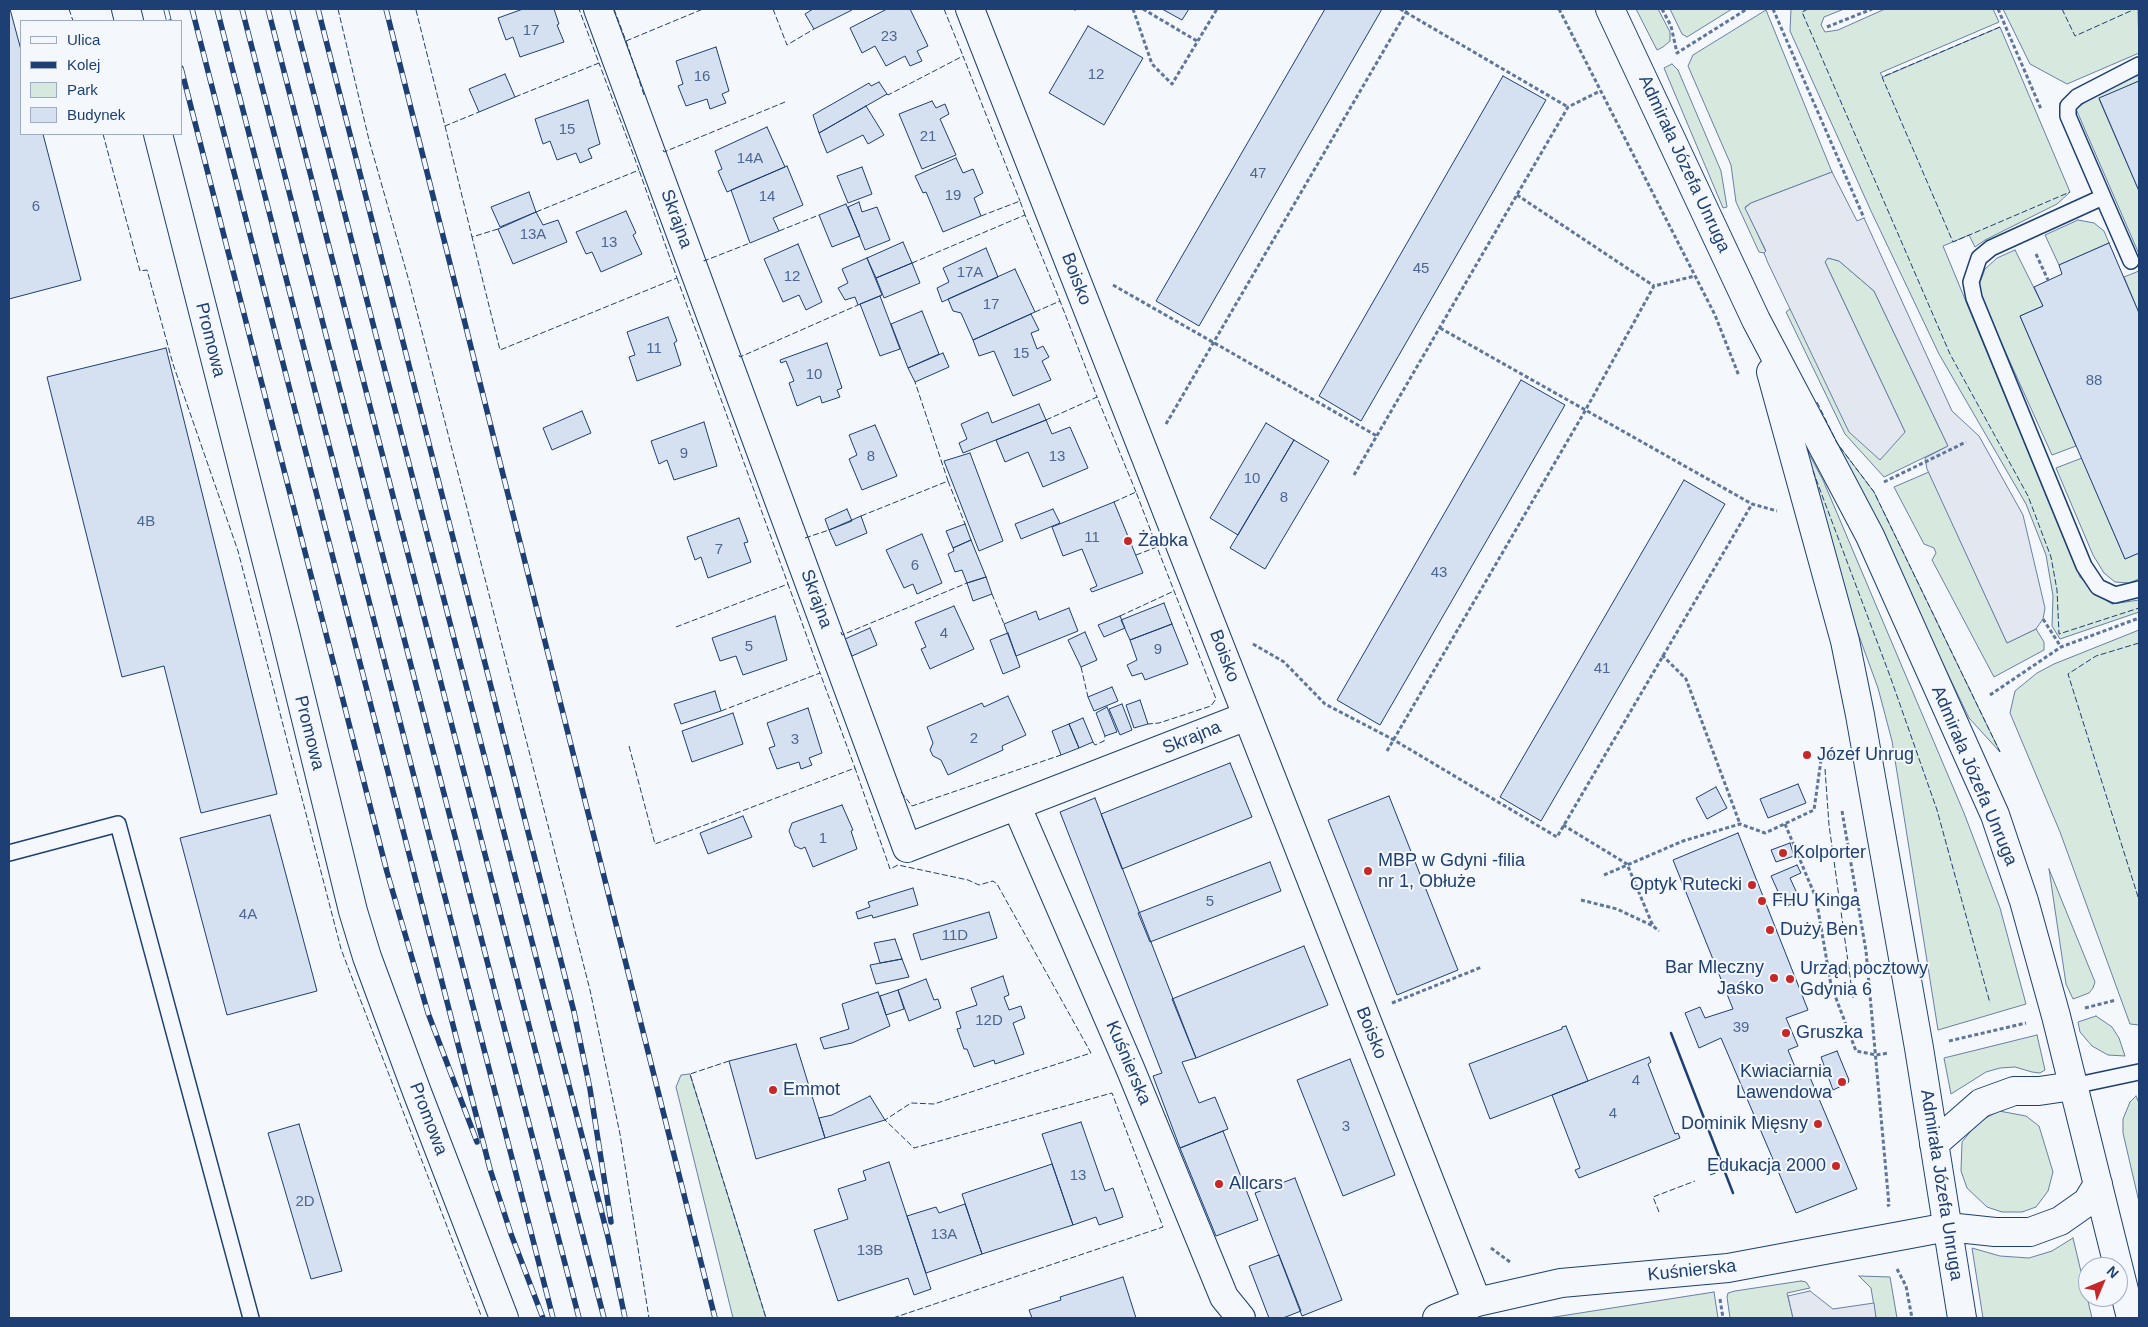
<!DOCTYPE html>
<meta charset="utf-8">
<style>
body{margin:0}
#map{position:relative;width:2148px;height:1327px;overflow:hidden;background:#f4f7fb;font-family:Arial,sans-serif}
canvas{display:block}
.frame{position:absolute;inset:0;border:10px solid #1d3f73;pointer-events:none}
.legend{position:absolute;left:20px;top:20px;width:162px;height:115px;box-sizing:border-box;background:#f4f7fb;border:1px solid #9eadc5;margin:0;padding:6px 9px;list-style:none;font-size:15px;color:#1d3f73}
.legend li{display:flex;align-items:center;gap:10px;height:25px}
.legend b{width:25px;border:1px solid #9eadc5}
.north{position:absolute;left:2078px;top:1257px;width:50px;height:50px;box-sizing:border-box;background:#f4f7fb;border:1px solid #9eadc5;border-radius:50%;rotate:45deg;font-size:14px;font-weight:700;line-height:20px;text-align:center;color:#1d3f73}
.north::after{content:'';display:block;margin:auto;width:18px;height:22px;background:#c62828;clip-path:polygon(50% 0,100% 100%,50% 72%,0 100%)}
</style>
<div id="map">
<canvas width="2148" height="1327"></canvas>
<div class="frame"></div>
<ul class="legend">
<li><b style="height:6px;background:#f4f7fb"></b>Ulica</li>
<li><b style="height:6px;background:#1d3f73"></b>Kolej</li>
<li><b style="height:14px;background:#d7e8df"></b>Park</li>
<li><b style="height:14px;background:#d5e0f0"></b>Budynek</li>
</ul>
<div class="north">N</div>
</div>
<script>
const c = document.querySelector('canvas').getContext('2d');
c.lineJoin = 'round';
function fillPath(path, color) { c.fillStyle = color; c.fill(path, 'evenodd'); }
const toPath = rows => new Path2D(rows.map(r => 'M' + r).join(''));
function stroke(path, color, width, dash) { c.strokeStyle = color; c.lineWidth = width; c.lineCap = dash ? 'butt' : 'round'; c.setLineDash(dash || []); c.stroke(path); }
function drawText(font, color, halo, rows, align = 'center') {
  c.font = font + ' Arial,sans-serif'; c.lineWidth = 4; c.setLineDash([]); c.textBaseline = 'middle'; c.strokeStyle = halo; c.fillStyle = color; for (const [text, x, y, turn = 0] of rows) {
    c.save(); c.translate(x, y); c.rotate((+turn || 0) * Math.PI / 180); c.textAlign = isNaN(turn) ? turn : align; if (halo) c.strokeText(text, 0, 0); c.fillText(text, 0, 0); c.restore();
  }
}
const green = toPath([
 [1636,9,1658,9,1670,32,1670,41,1663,47,1657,50,1636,9],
 [1670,9,1732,9,1687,37,1682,34,1670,9],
 [1791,9,1844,9,1824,17,1821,25,1825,32,1838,30,1885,9,1993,9,1999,22,1880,73,1883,77,2000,27,2070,192,2057,204,1985,240,1975,247,1969,235,1943,246,2080,577,2096,594,2112,604,2139,600,2139,612,2060,639,2052,626,2053,596,2046,555,2026,504,1939,354,1871,211,1790,31,1791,9],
 [2003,9,2138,9,2139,53,2067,84,2030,64,2003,9],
 [1766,10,1832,172,1751,203,1745,207,1766,252,1764,253,1759,252,1736,202,1731,165,1688,66,1693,55,1766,10],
 [1672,64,1678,70,1721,171,1727,207,1723,208,1664,68,1672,64],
 [2139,75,2139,81,2099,99,2139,191,2139,254,2076,109,2097,93,2139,75],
 [2078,220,2094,223,2104,231,2109,243,2059,265,2045,235,2078,220],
 [2015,250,2043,306,2020,316,2076,446,2052,455,1982,300,1979,285,1985,269,1997,258,2015,250],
 [1828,258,1839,261,1874,291,1948,446,1884,477,1845,434,1786,312,1790,309,1905,432,1825,262,1828,258],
 [2139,271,2139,313,2124,277,2139,271],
 [1801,439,1823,480,1964,813,2000,908,2026,1004,1938,1030,1892,741,1878,688,1851,614,1801,439],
 [1837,443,1874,492,2000,752,1969,718,1837,443],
 [2082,458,2125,559,2139,553,2139,579,2129,583,2115,582,2104,573,2093,555,2056,468,2082,458],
 [1929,472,2007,643,2036,629,2044,642,2044,650,1994,677,1932,560,1936,553,1934,548,1924,544,1894,487,1929,472],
 [2139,630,2139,1025,2130,1024,2060,832,2010,713,2015,691,2037,673,2054,664,2139,630],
 [2049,869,2095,982,2093,988,2089,993,2073,999,2066,984,2049,869],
 [2096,1016,2112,1027,2119,1038,2125,1056,2108,1055,2092,1046,2080,1032,2078,1022,2096,1016],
 [2037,1035,2045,1070,2040,1073,2032,1072,2015,1067,2000,1068,1986,1072,1951,1094,1944,1058,2037,1035],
 [690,1074,766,1318,733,1318,676,1087,681,1075,690,1074],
 [2136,1096,2139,1103,2139,1202,2123,1133,2123,1119,2130,1102,2136,1096],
 [1999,1111,2026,1116,2039,1126,2053,1172,2048,1191,2036,1207,2022,1212,2002,1212,1987,1207,1967,1188,1961,1171,1962,1142,1978,1122,1999,1111],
 [2073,1238,2092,1318,1983,1318,1972,1248,2000,1256,2029,1258,2052,1251,2073,1238],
 [1859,1276,1890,1277,1897,1318,1876,1318,1871,1288,1859,1276],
 [1801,1281,1806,1282,1810,1288,1787,1293,1793,1318,1730,1318,1727,1297,1728,1293,1735,1291,1801,1281],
 [1714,1292,1718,1318,1548,1318,1714,1292]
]);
fillPath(green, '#d7e8df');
stroke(green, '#687fa3', 1);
const parking = toPath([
 [1832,172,1857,221,1864,218,1952,411,1979,436,2023,515,2045,608,2043,619,2036,629,2007,643,1927,469,1925,458,1948,446,1874,291,1839,261,1828,258,1825,262,1905,432,1880,460,1849,432,1768,263,1764,253,1766,251,1745,208,1751,203,1832,172],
 [1810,1291,1833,1309,1874,1303,1876,1318,1793,1318,1788,1296,1810,1291]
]);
fillPath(parking, '#e3e8f0');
stroke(parking, '#687fa3', 1);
const building = toPath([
 [9,9,10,9,21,50,21,134,43,134,81,280,9,299,9,9],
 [523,9,554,9,559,24,557,25,564,42,520,57,513,37,506,40,498,18,523,9],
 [813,9,851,9,852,10,814,29,805,14,813,9],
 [887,9,910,9,928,46,917,51,922,61,910,66,905,56,886,66,875,46,862,53,850,28,887,9],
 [1162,9,1189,9,1182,20,1162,9],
 [1325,9,1382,9,1199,326,1156,301,1325,9],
 [1088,26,1143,58,1104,125,1049,93,1088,26],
 [716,47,729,91,722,94,726,103,710,109,707,99,686,106,678,86,683,84,676,61,716,47],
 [505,74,515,97,479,112,469,89,505,74],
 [1503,76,1546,100,1361,421,1319,396,1503,76],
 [2139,81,2139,191,2099,98,2139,81],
 [879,82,887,94,819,133,813,115,869,83,871,86,879,82],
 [588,100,600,144,588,149,592,158,580,163,576,153,557,160,550,141,543,144,535,119,588,100],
 [932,101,936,108,945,104,949,114,940,119,956,155,922,169,899,114,932,101],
 [866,106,884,135,868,144,863,135,827,153,819,133,866,106],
 [767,127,785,167,727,192,718,171,722,169,715,151,767,127],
 [956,158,963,173,973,169,983,193,974,198,981,216,943,232,926,192,923,193,915,176,956,158],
 [787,166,803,205,773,218,779,231,750,243,731,190,787,166],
 [862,167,872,194,848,203,837,176,862,167],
 [529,192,536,212,500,227,491,207,529,192],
 [859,202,862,212,877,207,890,240,865,250,848,207,859,202],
 [846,204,860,236,832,247,819,215,846,204],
 [626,211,636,233,633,235,642,254,601,272,592,252,586,254,576,232,626,211],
 [536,212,543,225,558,220,567,242,513,264,498,229,536,212],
 [903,242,912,263,876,278,867,258,903,242],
 [2109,243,2139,313,2139,553,2125,559,2020,316,2043,306,2034,287,2062,274,2059,265,2109,243],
 [798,244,822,302,806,310,799,295,783,302,764,259,798,244],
 [986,248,998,277,942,302,937,288,949,282,943,268,986,248],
 [867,258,882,295,858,305,855,297,845,300,838,288,848,283,842,269,867,258],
 [912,263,920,283,884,298,876,278,912,263],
 [1015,269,1035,312,973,340,961,313,953,311,948,299,1015,269],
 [880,296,900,349,880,356,860,304,880,296],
 [922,311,939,354,908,368,891,324,922,311],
 [1031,314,1039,330,1031,333,1037,349,1043,346,1049,357,1042,361,1051,380,1013,396,994,351,979,356,973,340,1031,314],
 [668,317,677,341,674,343,681,365,637,381,629,357,635,355,627,332,668,317],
 [827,343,842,388,837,390,840,397,822,403,820,396,797,406,789,383,794,381,786,361,781,363,780,360,827,343],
 [166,348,277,794,201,813,164,666,122,677,47,377,166,348],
 [943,353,949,367,915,382,908,368,943,353],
 [1521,380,1565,405,1380,725,1337,700,1521,380],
 [1039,404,1046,420,963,453,959,443,967,439,961,424,988,412,992,423,1039,404],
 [582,411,591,433,552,450,543,428,582,411],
 [1046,420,1052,434,1070,427,1088,468,1043,487,1028,452,1005,462,996,440,1046,420],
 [704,422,717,466,674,480,667,460,659,464,651,441,704,422],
 [1266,423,1294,440,1238,535,1210,518,1266,423],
 [875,425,897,476,862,490,849,459,857,455,849,435,875,425],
 [1294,440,1329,461,1265,569,1230,548,1294,440],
 [970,453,1003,541,979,551,944,461,970,453],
 [1684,480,1725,504,1541,821,1500,797,1684,480],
 [1114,502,1143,573,1092,592,1090,589,1097,586,1082,549,1063,556,1052,527,1114,502],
 [847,509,852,521,829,530,825,519,847,509],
 [1053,509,1060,523,1021,539,1015,524,1053,509],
 [861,516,867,533,836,546,829,530,861,516],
 [739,518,748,542,744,543,751,562,708,578,701,557,695,560,687,537,739,518],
 [965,524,971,540,953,548,946,531,965,524],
 [922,534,942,583,917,594,913,584,904,588,886,550,922,534],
 [971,540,986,577,967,583,962,570,955,572,948,554,954,551,953,548,971,540],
 [986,577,992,594,973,601,967,583,986,577],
 [1164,603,1172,624,1130,640,1121,620,1164,603],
 [954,606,974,649,930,669,921,649,926,647,915,622,954,606],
 [1069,608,1078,631,1016,656,1004,624,1036,611,1039,620,1069,608],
 [775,616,787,660,743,675,736,656,720,661,712,638,775,616],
 [1120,616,1125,628,1104,637,1098,625,1120,616],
 [1172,624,1188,664,1145,680,1142,673,1132,676,1127,665,1137,660,1130,640,1172,624],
 [870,628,877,645,852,656,845,639,870,628],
 [1085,632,1097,660,1081,667,1068,640,1085,632],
 [1008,633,1020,667,1003,674,990,640,1008,633],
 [1112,687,1118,701,1094,711,1088,697,1112,687],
 [715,691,721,711,681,724,674,704,715,691],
 [1008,696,1026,735,1002,746,1003,750,948,775,941,760,933,756,930,750,933,743,927,727,982,703,984,707,1008,696],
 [1140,700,1148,724,1134,728,1126,705,1140,700],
 [1122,704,1132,730,1120,735,1109,709,1122,704],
 [1107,707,1117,732,1105,736,1096,713,1107,707],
 [808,708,822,753,809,758,812,765,801,769,799,762,777,769,769,748,775,746,767,723,808,708],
 [733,713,743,744,692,762,682,731,733,713],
 [1083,718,1093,742,1079,748,1069,724,1083,718],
 [1069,724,1079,748,1061,755,1052,731,1069,724],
 [1230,763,1252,817,1122,869,1101,814,1230,763],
 [1798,784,1806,803,1768,818,1760,799,1798,784],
 [1716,787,1727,808,1707,819,1696,798,1716,787],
 [1389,796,1458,970,1397,995,1328,820,1389,796],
 [1095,798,1196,1058,1182,1062,1199,1103,1215,1097,1228,1129,1180,1148,1153,1076,1162,1073,1060,812,1095,798],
 [842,805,853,830,851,831,857,849,813,867,805,847,801,849,795,846,789,831,792,823,842,805],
 [270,815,317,991,227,1015,180,838,270,815],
 [743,816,752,837,708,854,700,833,743,816],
 [1738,833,1808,1010,1786,1018,1798,1046,1788,1050,1800,1079,1809,1075,1857,1189,1796,1213,1721,1038,1699,1048,1685,1013,1700,1007,1705,1018,1733,1009,1673,860,1738,833],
 [1790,843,1794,856,1776,862,1771,850,1790,843],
 [1270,862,1281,891,1150,942,1138,913,1270,862],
 [1797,865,1801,873,1790,878,1800,900,1785,907,1771,876,1797,865],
 [913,888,918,905,873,918,872,915,858,919,856,912,870,907,868,902,913,888],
 [989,912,997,938,921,960,913,934,989,912],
 [895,939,902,959,880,963,874,943,895,939],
 [1304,946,1328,1005,1196,1058,1172,999,1304,946],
 [902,959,909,977,876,984,870,965,902,959],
 [1003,976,1009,995,1004,997,1009,1010,1021,1006,1025,1018,1013,1023,1024,1054,995,1064,994,1060,974,1067,967,1049,964,1049,957,1029,961,1028,956,1012,977,1005,971,988,1003,976],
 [926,979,934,1000,938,999,941,1008,909,1021,898,990,926,979],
 [898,990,904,1009,886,1015,880,996,898,990],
 [878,992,890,1026,852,1043,824,1049,820,1038,849,1029,842,1004,878,992],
 [1566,1026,1588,1081,1490,1119,1469,1064,1562,1029,1562,1027,1566,1026],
 [796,1044,825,1138,756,1159,729,1061,796,1044],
 [1837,1051,1849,1080,1848,1083,1833,1090,1821,1057,1837,1051],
 [1649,1057,1651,1062,1648,1064,1675,1134,1678,1133,1680,1138,1579,1178,1575,1170,1580,1168,1552,1095,1649,1057],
 [1350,1059,1395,1175,1343,1196,1297,1080,1350,1059],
 [870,1096,885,1120,825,1138,819,1118,832,1115,870,1096],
 [1081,1122,1105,1191,1113,1188,1123,1217,1099,1225,1096,1217,1073,1225,1042,1134,1081,1122],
 [299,1124,342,1271,311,1279,268,1133,299,1124],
 [1223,1131,1258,1220,1216,1236,1180,1148,1223,1131],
 [889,1162,931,1289,914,1295,908,1278,838,1301,814,1230,848,1219,838,1189,866,1180,863,1171,889,1162],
 [1052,1164,1073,1225,982,1254,962,1194,1052,1164],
 [1295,1178,1342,1300,1302,1316,1255,1193,1295,1178],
 [965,1204,982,1254,926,1273,907,1216,936,1207,939,1213,965,1204],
 [1279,1255,1301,1311,1283,1318,1269,1318,1249,1266,1279,1255],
 [1123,1277,1136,1318,1032,1318,1029,1310,1061,1300,1060,1297,1123,1277]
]);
fillPath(building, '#d5e0f0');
stroke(building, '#1d3f73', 1);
const service = toPath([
 [2139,65,2077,97,2068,106,2068,116,2103,197,1991,248,1979,258,1971,282,1974,298,2084,566,2098,587,2115,595,2139,589],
 [2103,197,2131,261],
 [9,853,118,824,251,1318],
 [2073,1086,2139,1072]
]);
const minor = toPath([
 [126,9,129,21],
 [598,9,907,848,1247,716],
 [970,9,1477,1302],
 [158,134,285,633,353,911,367,957,417,1092,504,1318],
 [1017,807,1130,1068,1224,1297,1241,1318],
 [1437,1318,1477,1302,1561,1283,1728,1268,1948,1227]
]);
const tertiary = toPath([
 [1610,9,1756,320,1870,536,1995,815,2024,901,2056,1016,2131,1318],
 [1771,372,1845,641,1860,715,1919,1048,1962,1318],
 [1934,1144,1981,1103,2014,1091,2039,1091,2073,1086],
 [1948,1227,1995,1232,2030,1232,2060,1221,2087,1202,2098,1184]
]);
stroke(service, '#1d3f73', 18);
stroke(minor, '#1d3f73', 30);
stroke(tertiary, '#1d3f73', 30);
stroke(toPath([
 [1133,9,1152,64,1172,84,1217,9],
 [1143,9,1197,41],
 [1400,9,1568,107],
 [1559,9,1715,315,1739,376],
 [1662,9,1671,26,1677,53,1747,9],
 [1773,9,1864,218],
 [1998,9,2041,109],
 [1074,10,1075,9],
 [1827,27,1872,9],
 [1517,195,1654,286],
 [2036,254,2048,280],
 [1113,285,1377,436],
 [1440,328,1752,504,1777,511],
 [1166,424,1408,9],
 [1354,475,1568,107,1600,91],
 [1884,482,1966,442],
 [2043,619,2061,647],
 [1253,644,1284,662,1325,704,1394,740,1557,837,1752,504],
 [1662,655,1686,679,1740,824],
 [1990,695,2061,647,2139,618],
 [1387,751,1585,411,1654,286,1695,276],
 [1842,811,1866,951,1889,1205,1887,1206],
 [1785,824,1816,898,1831,985,1856,1051,1876,1055,1889,1053],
 [1563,825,1627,864,1653,926,1659,931],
 [1604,875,1683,841,1740,824,1765,833,1814,810,1821,760,1834,754],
 [1581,900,1617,909,1653,926],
 [1392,1003,1482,967],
 [2085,1008,2116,1000],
 [1949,1041,2026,1023],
 [1491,1248,1510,1262],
 [1897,1269,1906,1286,1912,1318],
 [1720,1299,1723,1318]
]), '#5e769c', 3, [4, 2.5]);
stroke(service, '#f4f7fb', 15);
stroke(minor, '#f4f7fb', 28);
stroke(tertiary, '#f4f7fb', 28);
const rail = toPath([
 [166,9,169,21],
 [192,9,490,1169,511,1234,543,1318],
 [217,9,553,1318],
 [242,9,579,1318],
 [268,9,604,1318],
 [292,9,608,1237,625,1318],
 [318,9,574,1012,590,1089,611,1222],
 [386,9,715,1318],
 [181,68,387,872,428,1013,477,1142]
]);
stroke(rail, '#1d3f73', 5.5);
stroke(rail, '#f4f7fb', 4, [11]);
stroke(toPath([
 [69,9,73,21],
 [338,9,369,140,409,281,590,990,620,1134,649,1318],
 [614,9,626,41,703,9],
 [773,9,787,45,814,29],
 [944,9,963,56],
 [1808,9,1802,12,1950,354,2028,496,2051,557,2057,590,2059,634,2139,608],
 [2062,9,2075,36,2135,9],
 [416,10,445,126,479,112],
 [2000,27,1882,77,1953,242,2070,192],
 [626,41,644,95],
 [887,94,888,95,963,56,1020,201],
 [515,97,599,63,579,9],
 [445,126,472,237],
 [103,134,140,271,147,270,173,364,238,551,341,949,482,1318],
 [663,150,664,152,785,102],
 [536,212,639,170,599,63],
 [981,216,1020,201,1025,215],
 [498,229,472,237,500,350,677,278,639,170],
 [779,231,819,215],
 [704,260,704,261,750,243],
 [912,263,1025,215,1060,301],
 [677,278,788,584],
 [1035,312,1060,301,1097,397],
 [739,355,740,357,858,305],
 [1817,402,1837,443,1874,492,2000,752],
 [1046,420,1097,397,1136,492],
 [1813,471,1890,676,1937,810,1990,1003],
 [948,481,965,524],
 [1114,502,1136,492,1157,547],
 [861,516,948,481,915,382],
 [805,538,829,530],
 [1136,555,1157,547,1216,699,1211,706,1159,723,1148,724],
 [992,594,1004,624],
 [1120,616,1174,591],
 [676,627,788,584,820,673],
 [841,632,842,635,967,583],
 [2139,643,2096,656,2068,674,2139,900],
 [1081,667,1088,697],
 [721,711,820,673,855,768],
 [1093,742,1095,745,1104,741,1105,736],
 [629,746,655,844,855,768,890,869,898,865,968,880,979,885,993,881,997,884,1091,1053,934,1104,911,1103,885,1120,914,1148,1112,1093,1163,1227,893,1318],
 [1825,769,1829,825,1853,998],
 [901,792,912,806,1061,755],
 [729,1061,690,1074,766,1318],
 [1710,1175,1724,1170],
 [1659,1212,1653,1197,1695,1181]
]), '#1d3f73', 1, [6, 2.5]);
stroke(toPath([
 [1671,1033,1733,1193]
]), '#1d3f73', 2.5);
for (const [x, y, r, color] of [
 [1128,541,5,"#c62828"],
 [1807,755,5,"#c62828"],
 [1783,853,5,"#c62828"],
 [1368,871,5,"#c62828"],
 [1752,885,5,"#c62828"],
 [1762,901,5,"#c62828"],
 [1770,930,5,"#c62828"],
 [1774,978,5,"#c62828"],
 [1790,979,5,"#c62828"],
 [1786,1033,5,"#c62828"],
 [1842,1082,5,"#c62828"],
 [773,1090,5,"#c62828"],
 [1818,1124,5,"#c62828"],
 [1836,1166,5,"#c62828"],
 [1219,1184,5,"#c62828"]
]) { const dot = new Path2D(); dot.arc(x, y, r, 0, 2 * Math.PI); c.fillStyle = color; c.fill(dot); stroke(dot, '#f4f7fb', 2); }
drawText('15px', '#4b6792', null, [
 ["17",531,31],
 ["23",889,37],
 ["12",1096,75],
 ["16",702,77],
 ["15",567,130],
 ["21",928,137],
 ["14A",750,159],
 ["47",1258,174],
 ["19",953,196],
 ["14",767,197],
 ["6",36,207],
 ["13A",533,235],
 ["13",609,243],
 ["45",1421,269],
 ["17A",970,273],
 ["12",792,277],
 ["17",991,305],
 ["11",654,349],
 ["15",1021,354],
 ["10",814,375],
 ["88",2094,381],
 ["9",684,454],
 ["8",871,457],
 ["13",1057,457],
 ["10",1252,479],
 ["8",1284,498],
 ["4B",146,522],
 ["11",1092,538],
 ["7",719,550],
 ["6",915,566],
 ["43",1439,573],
 ["4",944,634],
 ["5",749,647],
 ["9",1158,650],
 ["41",1602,669],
 ["2",974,739],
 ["3",795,740],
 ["1",823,839],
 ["5",1210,902],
 ["4A",248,915],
 ["11D",955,936],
 ["12D",989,1021],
 ["39",1741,1028],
 ["4",1636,1081],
 ["4",1613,1114],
 ["3",1346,1127],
 ["13",1078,1176],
 ["2D",305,1202],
 ["13A",944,1235],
 ["13B",870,1251]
]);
drawText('18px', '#1d3f73', '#f4f7fb', [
 ["Admirała Józefa Unruga",1684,164,65],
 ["Skrajna",676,219,70],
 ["Boisko",1076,279,69],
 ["Promowa",210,340,76],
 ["Skrajna",816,599,70],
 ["Boisko",1224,656,69],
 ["Promowa",309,733,76],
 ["Skrajna",1192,738,-22],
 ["Admirała Józefa Unruga",1974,776,67],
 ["Boisko",1371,1033,68],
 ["Kuśnierska",1128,1063,67],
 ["Promowa",428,1119,69],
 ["Admirała Józefa Unruga",1941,1185,81],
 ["Kuśnierska",1692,1271,-6]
]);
drawText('18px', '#1d3f73', '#f4f7fb', [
 ["Żabka",1138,541],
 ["Józef Unrug",1817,755],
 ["Kolporter",1793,853],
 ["MBP w Gdyni -filia",1378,861],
 ["nr 1, Obłuże",1378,882],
 ["Optyk Rutecki",1742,885,"right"],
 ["FHU Kinga",1772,901],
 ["Duży Ben",1780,930],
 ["Bar Mleczny",1764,968,"right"],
 ["Jaśko",1764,989,"right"],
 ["Urząd pocztowy",1800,969],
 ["Gdynia 6",1800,990],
 ["Gruszka",1796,1033],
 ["Kwiaciarnia",1832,1072,"right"],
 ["Lawendowa",1832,1093,"right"],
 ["Emmot",783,1090],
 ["Dominik Mięsny",1808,1124,"right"],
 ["Edukacja 2000",1826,1166,"right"],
 ["Allcars",1229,1184]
], 'left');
</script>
